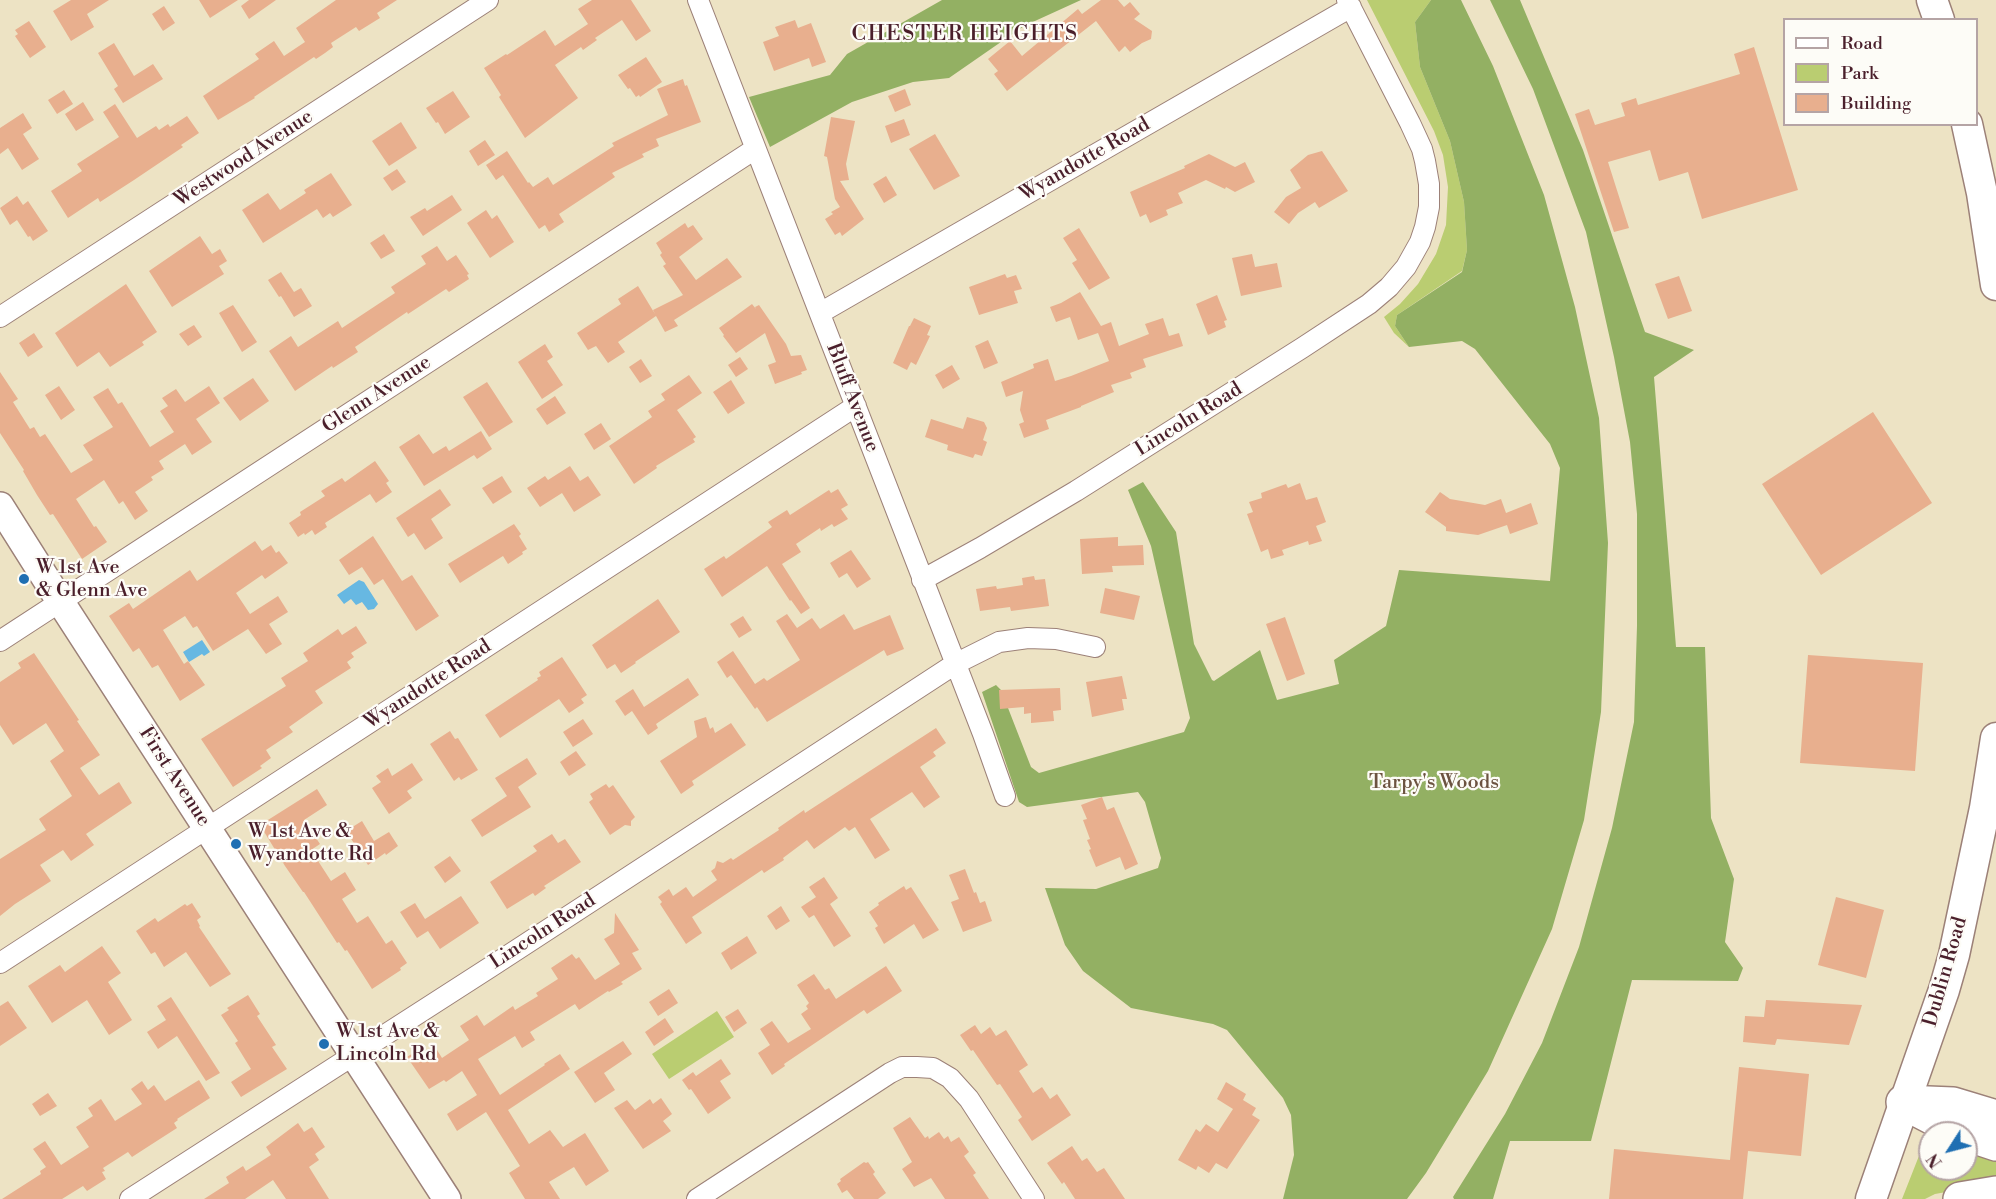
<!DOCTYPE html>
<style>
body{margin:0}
#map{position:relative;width:1996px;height:1199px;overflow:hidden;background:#ede3c4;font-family:"Libre Bodoni",serif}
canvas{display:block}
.legend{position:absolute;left:1783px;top:18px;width:195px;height:108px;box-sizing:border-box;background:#fdfcf7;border:2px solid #b5a4a5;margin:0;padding:8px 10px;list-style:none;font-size:18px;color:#4a1f2b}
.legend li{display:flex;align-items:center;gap:12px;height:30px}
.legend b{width:30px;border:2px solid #b5a4a5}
.north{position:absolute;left:1918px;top:1121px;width:60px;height:60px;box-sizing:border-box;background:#fdfcf7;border:2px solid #b5a4a5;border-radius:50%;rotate:234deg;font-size:16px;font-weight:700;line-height:24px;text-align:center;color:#4a1f2b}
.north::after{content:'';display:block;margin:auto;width:21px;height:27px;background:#1f6fb2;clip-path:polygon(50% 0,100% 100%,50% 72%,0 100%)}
</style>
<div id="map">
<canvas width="1996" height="1199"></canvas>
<ul class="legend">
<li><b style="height:8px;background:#fff"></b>Road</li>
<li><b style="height:16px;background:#bacd71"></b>Park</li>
<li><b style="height:16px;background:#e8af8e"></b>Building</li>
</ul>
<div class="north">N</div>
</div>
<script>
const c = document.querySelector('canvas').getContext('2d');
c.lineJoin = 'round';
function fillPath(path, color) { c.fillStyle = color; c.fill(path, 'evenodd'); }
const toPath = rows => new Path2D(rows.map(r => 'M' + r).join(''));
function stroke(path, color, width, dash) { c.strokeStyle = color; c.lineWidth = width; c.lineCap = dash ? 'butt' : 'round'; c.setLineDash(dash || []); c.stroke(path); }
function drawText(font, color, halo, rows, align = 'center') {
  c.font = font + ' "Libre Bodoni",serif'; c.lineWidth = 4.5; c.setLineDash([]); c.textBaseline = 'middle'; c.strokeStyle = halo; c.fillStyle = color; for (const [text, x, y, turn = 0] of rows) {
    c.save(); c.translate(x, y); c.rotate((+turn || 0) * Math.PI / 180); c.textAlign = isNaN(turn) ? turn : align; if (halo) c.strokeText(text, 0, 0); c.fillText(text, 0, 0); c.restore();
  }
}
fillPath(toPath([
 [1367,0,1431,0,1415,22,1420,67,1450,141,1464,202,1467,250,1462,271,1397,315,1395,326,1409,347,1394,333,1384,317,1400,304,1418,284,1436,254,1446,225,1448,187,1443,155,1434,131],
 [717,1011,734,1037,669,1079,652,1054],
 [1928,1133,1930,1133,1930,1169,1966,1169,1966,1146,1996,1157,1996,1183,1935,1194,1925,1199,1902,1199]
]), '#bacd71');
fillPath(toPath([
 [942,0,1081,0,1024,26,949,78,913,82,852,102,770,147,749,97,830,75,847,54],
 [1431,0,1461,0,1493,66,1544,195,1575,307,1599,418,1608,543,1601,712,1584,820,1552,929,1488,1071,1426,1173,1407,1199,1283,1199,1294,1155,1291,1115,1283,1098,1227,1030,1213,1024,1131,1008,1083,971,1065,945,1045,888,1096,889,1158,868,1161,858,1145,802,1138,792,1027,807,1019,802,982,692,996,685,1001,690,1031,767,1039,773,1184,732,1190,718,1151,546,1128,490,1143,482,1176,532,1194,644,1212,680,1214,681,1260,650,1277,700,1339,684,1334,660,1386,626,1399,570,1550,581,1560,468,1550,444,1475,349,1462,341,1409,347,1395,326,1397,315,1462,272,1467,250,1464,202,1450,141,1420,67,1415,22],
 [1490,0,1520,0,1583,150,1645,332,1694,350,1654,377,1676,647,1705,647,1711,818,1734,879,1725,942,1743,968,1738,981,1632,980,1591,1141,1510,1141,1493,1199,1454,1199,1453,1197,1505,1114,1542,1043,1579,947,1612,828,1634,722,1637,626,1637,514,1630,442,1614,357,1586,232,1533,89]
]), '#93b063');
fillPath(toPath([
 [359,580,364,582,378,604,374,609,368,610,362,602,356,605,351,599,344,604,337,595],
 [202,640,210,652,204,656,202,654,189,662,183,652]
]), '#67b8e2');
fillPath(toPath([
 [71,0,109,0,87,14,94,27,71,41,53,11],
 [199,0,238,0,210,18],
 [249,0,276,0,249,19,241,6],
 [336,0,397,0,377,13,380,18,359,31,356,27,331,43,333,47,325,53,316,59,314,57,254,97,255,98,218,120,203,96,259,59,255,54,274,41,284,56,305,42,296,28],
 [592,0,631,0,651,31,636,41,622,20,595,38,597,40,583,50,581,47,555,65,578,98,525,138,499,97,501,95,484,68,506,54,507,55,545,30,555,46,588,24,578,9],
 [1101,0,1118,0,1124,7,1130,2,1140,14,1134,19,1152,31,1151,39,1142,43,1130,52,1125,46,1119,52,1096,21,1007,91,994,74,998,71,988,59,1010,41,1022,56,1078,9,1082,14],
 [164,6,175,23,163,31,152,14],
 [795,20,798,28,811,23,826,62,812,67,809,58,774,71,763,42,779,36,775,27],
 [29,21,46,47,30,58,15,36,18,34,15,30],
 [114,43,134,76,153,64,163,79,123,103,114,89,118,86,98,53],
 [1754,47,1798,190,1702,219,1688,172,1659,181,1650,150,1608,162,1629,228,1614,232,1575,114,1589,109,1595,125,1625,116,1621,103,1636,98,1638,105,1740,74,1734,54],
 [646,57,662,82,640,97,639,95,636,97,630,88,628,89,618,75],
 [683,79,685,86,687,85,701,122,656,139,659,146,642,154,644,157,612,173,615,177,559,214,564,222,549,232,545,225,539,229,503,175,496,180,486,165,507,151,528,183,529,182,533,187,548,177,553,185,614,146,612,143,668,115,657,89],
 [905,89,911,105,895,112,888,96],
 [64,90,73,104,57,114,48,100],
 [453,91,470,117,445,134,438,122,436,123,426,108],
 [83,102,94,120,76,131,65,114],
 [115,104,137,138,156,126,159,130,168,124,170,127,187,116,199,133,181,145,183,147,134,180,100,202,98,198,68,218,51,191,82,171,77,164,119,137,103,112],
 [23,113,32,128,23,134,39,159,22,170,8,148,0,154,0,128],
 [831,117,855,121,846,164,849,180,840,181,864,219,842,236,840,232,835,235,825,219,833,214,831,212,840,207,835,199,827,157,824,156],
 [904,119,910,135,891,143,885,126],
 [401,122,417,148,389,166,372,141],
 [935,134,960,176,934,190,909,149],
 [485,140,495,155,478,166,469,151],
 [1322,151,1348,191,1319,208,1315,202,1298,213,1289,224,1274,212,1286,197,1301,188,1290,170,1308,155],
 [1209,154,1235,167,1245,162,1255,182,1235,192,1226,187,1225,189,1206,180,1178,193,1183,203,1166,210,1168,215,1150,223,1146,214,1140,217,1130,192,1185,168,1184,166],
 [397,169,406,182,392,191,383,178],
 [331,173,352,205,333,217,330,213,323,218,317,209,263,243,242,210,268,193,280,210,306,193,304,190],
 [886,176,897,195,884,203,873,184],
 [452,195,462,210,423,236,410,217,425,208,427,211],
 [17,196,23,205,28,201,48,231,33,241,30,236,28,237,17,220,10,225,0,208],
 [486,210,492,219,497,215,514,242,490,258,467,223],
 [685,223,688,228,693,225,703,239,679,257,696,280,727,258,742,277,674,320,678,326,665,332,656,316,618,342,625,352,608,363,596,346,588,350,577,333,621,304,618,299,638,286,655,314,653,310,683,295,663,266,666,264,660,255,662,253,656,243],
 [1079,228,1110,278,1089,290,1072,263,1077,260,1063,238],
 [384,234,395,251,381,259,370,243],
 [200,236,212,254,220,249,227,261,219,266,224,274,172,307,149,271],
 [437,246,447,261,456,255,469,274,467,275,469,279,449,292,446,289,408,314,407,312,355,347,358,352,333,368,332,366,295,391,269,351,291,336,298,347,338,321,342,328,395,293,391,287,426,264,421,256],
 [1252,254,1255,267,1277,263,1282,287,1241,296,1232,258],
 [281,272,294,292,301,288,312,306,294,317,281,296,279,297,268,280],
 [1005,274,1007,278,1016,275,1022,289,1014,291,1018,303,979,315,969,287],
 [1679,276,1692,311,1668,319,1655,284],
 [126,284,157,332,142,342,144,345,110,367,99,352,77,367,55,333],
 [1080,292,1101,326,1111,322,1119,346,1149,334,1145,324,1163,318,1169,336,1179,333,1183,346,1143,359,1146,367,1130,373,1132,378,1111,385,1114,392,1081,406,1081,407,1046,420,1049,429,1024,438,1019,424,1024,422,1020,410,1023,391,1006,397,1001,382,1034,368,1033,364,1048,359,1055,381,1071,376,1109,361,1098,333,1078,340,1070,317,1056,322,1050,307,1061,303],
 [1217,295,1227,320,1224,321,1226,327,1208,335,1196,304],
 [752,304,756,309,755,307,759,305,786,344,791,356,801,355,807,370,801,372,802,374,775,384,768,365,776,362,765,333,736,353,723,336,724,335,719,328],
 [233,305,257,342,242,352,219,313],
 [914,318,931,326,927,335,930,336,916,365,911,362,907,370,893,363,909,326,910,326],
 [194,325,202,337,188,346,179,334],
 [34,333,43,347,28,357,19,343],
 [988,340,998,363,984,369,975,346],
 [545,344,553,357,547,361,563,385,542,399,518,362],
 [740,357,748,369,736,377,728,365],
 [641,359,652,376,640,383,629,367],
 [952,365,960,379,943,389,935,375],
 [0,372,18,399,13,402,30,429,34,427,40,437,45,434,71,473,93,460,83,445,113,427,93,397,108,388,118,404,122,402,150,447,174,432,160,411,168,406,162,398,176,389,185,402,209,386,220,403,196,419,212,442,192,455,185,444,159,461,164,469,151,477,153,480,135,492,148,511,135,520,123,501,119,504,104,480,76,499,94,527,96,526,107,542,82,559,53,514,50,515,37,495,23,471,24,470,0,433],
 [689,375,702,393,677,410,696,437,693,439,695,442,656,466,657,468,634,484,609,446,652,417,648,411,665,400,661,394],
 [253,378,269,401,240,421,223,398],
 [731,380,745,403,728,414,713,392],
 [487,382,513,422,489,437,463,397],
 [59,386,75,410,61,420,45,395],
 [555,396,566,413,547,425,536,409],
 [1873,412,1932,503,1821,575,1762,484],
 [967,417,984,422,987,428,983,440,987,442,982,456,975,454,973,458,947,450,948,445,925,437,931,419,963,429],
 [601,423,611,439,594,450,584,434],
 [481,431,492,449,477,459,474,455,424,486,399,447,419,434,433,454,446,446,449,451],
 [375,461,389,481,386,483,392,492,376,503,370,494,325,523,327,527,315,535,312,530,305,535,304,533,298,537,289,523,301,515,300,512,325,496,321,491,342,478,345,482],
 [570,466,580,481,588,476,601,495,574,512,562,493,540,507,527,488,545,476,548,480],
 [502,476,512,492,493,504,482,488],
 [1300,483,1306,500,1317,497,1326,522,1316,526,1322,541,1309,545,1308,541,1282,550,1284,555,1271,559,1268,549,1261,552,1247,514,1253,512,1249,502,1262,498,1261,493,1286,484,1288,488],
 [440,489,451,505,431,519,443,538,425,550,414,533,408,537,396,518],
 [838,489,848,505,841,509,848,519,834,527,832,524,821,531,820,528,796,544,801,552,782,564,810,608,801,614,791,600,790,601,767,566,722,597,704,569,724,556,726,559,772,527,768,522,787,510,790,515,829,490,831,493],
 [1440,492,1450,499,1485,505,1501,499,1506,513,1531,503,1538,524,1510,534,1507,525,1478,535,1446,531,1446,527,1425,512],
 [514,524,521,534,519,536,527,549,522,552,523,554,508,564,503,556,460,583,448,564],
 [373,536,402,581,412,575,439,616,416,631,383,579,374,585,362,567,349,575,339,560],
 [1118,537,1118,546,1143,545,1144,565,1112,566,1113,572,1082,574,1080,539],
 [255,541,262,551,271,545,276,553,279,551,288,563,265,579,262,575,236,593,250,614,278,596,288,612,269,624,282,644,266,654,248,629,213,651,197,626,193,628,185,616,163,630,184,664,188,661,205,685,180,701,158,665,152,668,139,648,133,652,109,616,129,603,133,609,190,570,197,581],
 [851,550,871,579,857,588,847,573,839,578,830,563],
 [1034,576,1035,580,1045,579,1049,606,1011,611,1010,607,980,611,976,589,996,586,997,589,1023,585,1022,578],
 [1105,588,1140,596,1134,620,1100,613],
 [658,599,680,632,635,662,636,663,621,673,615,664,607,669,592,645],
 [787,614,797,628,812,618,820,629,844,614,854,630,890,615,904,649,887,656,884,650,767,722,757,707,755,709,731,675,727,678,717,662,733,651,755,684,764,678,767,681,800,660,776,621],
 [743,616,752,630,739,638,730,624],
 [1285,617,1305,674,1287,681,1266,624],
 [356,626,367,643,351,653,354,657,347,662,351,668,315,691,323,703,289,727,293,732,266,750,271,758,260,766,262,768,233,787,201,739,286,686,281,678,308,661,303,653,338,629,342,635],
 [34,653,79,720,77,721,100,755,80,768,99,795,119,782,132,803,86,834,94,845,71,861,63,850,40,865,51,881,15,904,0,916,0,859,46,830,39,819,72,796,50,761,64,751,46,723,13,745,0,725,0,682,21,668,18,663],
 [1808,655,1923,663,1915,771,1800,763],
 [562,657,587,695,581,699,584,703,569,713,559,699,500,738,485,715,538,680,537,678,541,676,539,672],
 [1122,676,1127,699,1122,699,1124,710,1092,717,1086,682],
 [688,678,699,695,656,724,658,728,648,735,632,711,625,716,615,701,633,689,644,707],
 [1060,688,1061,710,1053,711,1054,721,1031,723,1031,713,1024,714,1024,707,1000,709,999,690],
 [706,717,710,729,713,727,715,733,731,723,746,745,692,781,694,785,681,794,660,761,697,737,694,721],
 [583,719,593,734,573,747,563,732],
 [936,728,946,743,933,752,936,756,920,767,940,797,924,808,912,792,870,819,890,850,875,859,855,827,849,831,845,827,814,849,807,840,783,858,784,860,764,873,762,870,692,917,702,933,686,944,660,904,662,902,658,897,669,889,673,896,686,887,693,897,717,880,711,871,715,868,717,861,723,863,731,858,733,860,779,830,778,828,804,810,805,813],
 [450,731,455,739,458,738,478,770,461,780,459,777,454,781,430,744],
 [576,751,586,765,569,776,560,762],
 [527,758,537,774,518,787,531,807,482,837,471,820,507,796,495,778],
 [412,763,423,780,407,791,412,798,389,814,372,788,381,782,376,776,388,768,392,776],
 [606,784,609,788,613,785,635,817,631,821,631,826,625,825,610,835,589,802,593,799,590,794],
 [317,789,327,805,304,820,320,844,311,850,331,881,345,872,356,890,342,899,357,923,368,916,386,944,392,940,407,963,400,968,401,970,372,989,347,950,345,951,339,942,337,943,304,892,303,892,285,866,260,825],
 [1102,797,1107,810,1114,807,1138,864,1125,870,1120,857,1096,867,1089,850,1091,849,1087,840,1090,839,1083,820,1087,819,1081,805],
 [362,821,374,841,389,832,398,846,386,855,385,853,368,865,346,831],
 [552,834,558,843,565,839,581,862,544,886,546,888,535,896,533,893,507,909,490,882,537,851,533,846],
 [450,856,461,871,445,883,434,867],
 [965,869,974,893,976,892,980,903,985,901,992,921,963,932,951,902,959,899,949,875],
 [824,877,838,898,830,904,851,936,834,947,814,915,809,918,801,907,816,897,809,887],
 [904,886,906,890,911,887,939,930,923,939,914,924,884,944,875,928,878,926,869,912,879,905,878,903],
 [461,896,479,923,440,949,428,931,417,938,400,912,415,903,425,919],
 [1836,897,1884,910,1866,978,1818,965],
 [192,903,201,917,197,920,200,926,199,927,231,974,210,987,186,952,164,967,155,952,151,954,136,931,155,918,158,922,185,904,187,906],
 [781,906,790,921,776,930,767,916],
 [615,913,639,950,632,953,642,969,621,982,623,984,609,992,608,991,579,1010,575,1004,530,1032,535,1040,522,1048,515,1036,478,1059,500,1095,545,1065,544,1064,560,1054,570,1069,508,1110,529,1144,550,1130,563,1147,585,1133,609,1171,586,1186,574,1167,549,1182,560,1199,525,1199,509,1173,520,1166,486,1112,457,1131,447,1114,477,1095,462,1071,446,1082,444,1080,429,1089,407,1057,421,1048,427,1056,437,1050,442,1058,469,1040,460,1026,477,1015,484,1026,513,1006,515,1010,538,996,536,993,558,979,551,968,572,954,576,959,579,957,595,980,620,964,604,939,614,933],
 [747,936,757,953,731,970,721,953],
 [102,946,121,973,108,982,132,1020,109,1035,87,1000,52,1023,28,986,60,965,65,972],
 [886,966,902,991,867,1014,864,1010,784,1064,785,1066,772,1075,758,1053,770,1045,760,1029,772,1021,788,1043,811,1029,801,1014,808,1009,806,1006,809,1003,797,985,814,974,825,990,829,988,836,999],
 [669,989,678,1003,658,1016,649,1002],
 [248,995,260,1014,257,1016,276,1045,272,1047,287,1069,241,1097,231,1082,251,1069,235,1043,238,1041,221,1015,229,1010,227,1008],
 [171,997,220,1073,206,1081,177,1036,158,1049,147,1032,166,1020,157,1006],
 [1766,1000,1862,1005,1849,1045,1777,1039,1775,1045,1743,1042,1745,1016,1764,1017],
 [8,1001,27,1028,0,1046,0,1006],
 [738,1009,747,1023,734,1032,725,1017],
 [665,1018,674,1032,654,1046,645,1032],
 [975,1025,981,1034,990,1027,996,1036,1006,1030,1028,1065,1019,1071,1033,1093,1042,1087,1050,1099,1057,1094,1071,1115,1032,1141,1018,1120,1022,1117,1000,1084,997,1085,973,1050,971,1051,960,1035],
 [623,1041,632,1054,604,1073,615,1090,595,1103,574,1072],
 [721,1059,731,1074,720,1081,731,1098,708,1114,691,1089,689,1090,682,1080,693,1072,696,1076],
 [1739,1067,1809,1074,1801,1156,1748,1151,1743,1199,1609,1199,1614,1149,1730,1160],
 [199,1080,210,1098,177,1119,178,1120,174,1123,177,1128,149,1146,132,1157,128,1152,103,1168,105,1171,102,1172,106,1179,87,1191,83,1186,62,1199,2,1199,41,1174,40,1171,46,1167,33,1149,45,1141,61,1165,89,1147,76,1127,93,1116,88,1108,101,1099,115,1121,142,1104,131,1089,142,1081,148,1090,154,1085,165,1101],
 [1226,1082,1246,1094,1243,1100,1256,1108,1252,1115,1260,1120,1227,1169,1216,1163,1209,1173,1198,1166,1196,1170,1178,1160,1196,1129,1200,1132,1206,1124,1218,1132,1233,1109,1217,1099],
 [48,1093,57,1106,40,1116,32,1104],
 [661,1098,672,1114,663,1121,671,1131,643,1149,614,1108,627,1100,635,1110,650,1099,653,1104],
 [910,1117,925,1138,928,1136,929,1139,939,1132,944,1139,948,1136,951,1142,959,1137,969,1152,964,1156,976,1173,973,1175,989,1199,945,1199,931,1178,914,1187,902,1169,912,1162,893,1128],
 [298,1123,304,1132,312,1127,325,1147,315,1154,319,1160,309,1167,329,1199,286,1199,273,1180,245,1199,204,1199,229,1183,226,1177,243,1166,246,1171,271,1155,266,1147],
 [1072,1146,1082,1161,1087,1158,1097,1172,1104,1168,1125,1199,1075,1199,1064,1182,1062,1184,1047,1163],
 [864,1162,866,1163,868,1162,875,1172,873,1174,886,1193,878,1199,854,1199,847,1190,842,1193,837,1184,841,1181,840,1179]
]), '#e8af8e');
const street = toPath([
 [698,0,983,734,1005,796],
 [820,313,1351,7],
 [0,317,488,0],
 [922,580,980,548,1076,491,1302,348,1369,304,1389,287,1406,267,1420,242,1425,227,1429,207,1429,184,1425,161,1422,149,1410,123,1347,0],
 [0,641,755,149],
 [0,963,856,406],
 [130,1199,492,966,955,664,999,642,1028,638,1056,639,1095,647],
 [697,1199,890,1073,902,1067,917,1067,933,1068,950,1078,969,1099,1034,1199]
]);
const secondary = toPath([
 [0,506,60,601,447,1199]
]);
const primary = toPath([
 [1932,0,1939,20],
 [1967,124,1982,193,1996,285],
 [1871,1199,1944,990,1954,955,1985,808,1996,738]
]);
const highway = toPath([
 [1903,1102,1953,1104,1996,1117],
 [1910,1106,1962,1133],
 [1966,1134,1996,1144],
 [1960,1199,1996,1193]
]);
stroke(street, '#9c8178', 22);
stroke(secondary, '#9c8178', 30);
stroke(primary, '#9c8178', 33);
stroke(highway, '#9c8178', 36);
stroke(street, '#fff', 20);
stroke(secondary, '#fff', 27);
stroke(primary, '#fff', 30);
stroke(highway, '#fff', 33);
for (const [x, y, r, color] of [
 [24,579,6,"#1f6fb2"],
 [236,844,6,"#1f6fb2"],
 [324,1044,6,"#1f6fb2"]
]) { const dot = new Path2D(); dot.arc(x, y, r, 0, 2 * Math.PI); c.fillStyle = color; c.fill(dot); stroke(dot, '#fdfcf7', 2); }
drawText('20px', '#4a1f2b', '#fdfcf7', [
 ["Westwood Avenue",244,159,-33],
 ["Wyandotte Road",1085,160,-30],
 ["Glenn Avenue",377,395,-33],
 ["Bluff Avenue",852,398,69],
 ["Lincoln Road",1189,420,-32],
 ["Wyandotte Road",428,685,-33],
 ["First Avenue",174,777,57],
 ["Lincoln Road",543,932,-33],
 ["Dublin Road",1946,972,-74]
]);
drawText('20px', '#4a1f2b', '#fdfcf7', [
 ["W 1st Ave",36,568],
 ["& Glenn Ave",36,591],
 ["W 1st Ave &",248,832],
 ["Wyandotte Rd",248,855],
 ["W 1st Ave &",336,1032],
 ["Lincoln Rd",336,1055]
], 'left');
drawText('20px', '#6c5340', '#fdfcf7', [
 ["Tarpy's Woods",1434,783]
]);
c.letterSpacing = '1.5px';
drawText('21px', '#4a1f2b', '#fdfcf7', [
 ["CHESTER HEIGHTS",965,35]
]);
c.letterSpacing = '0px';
</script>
